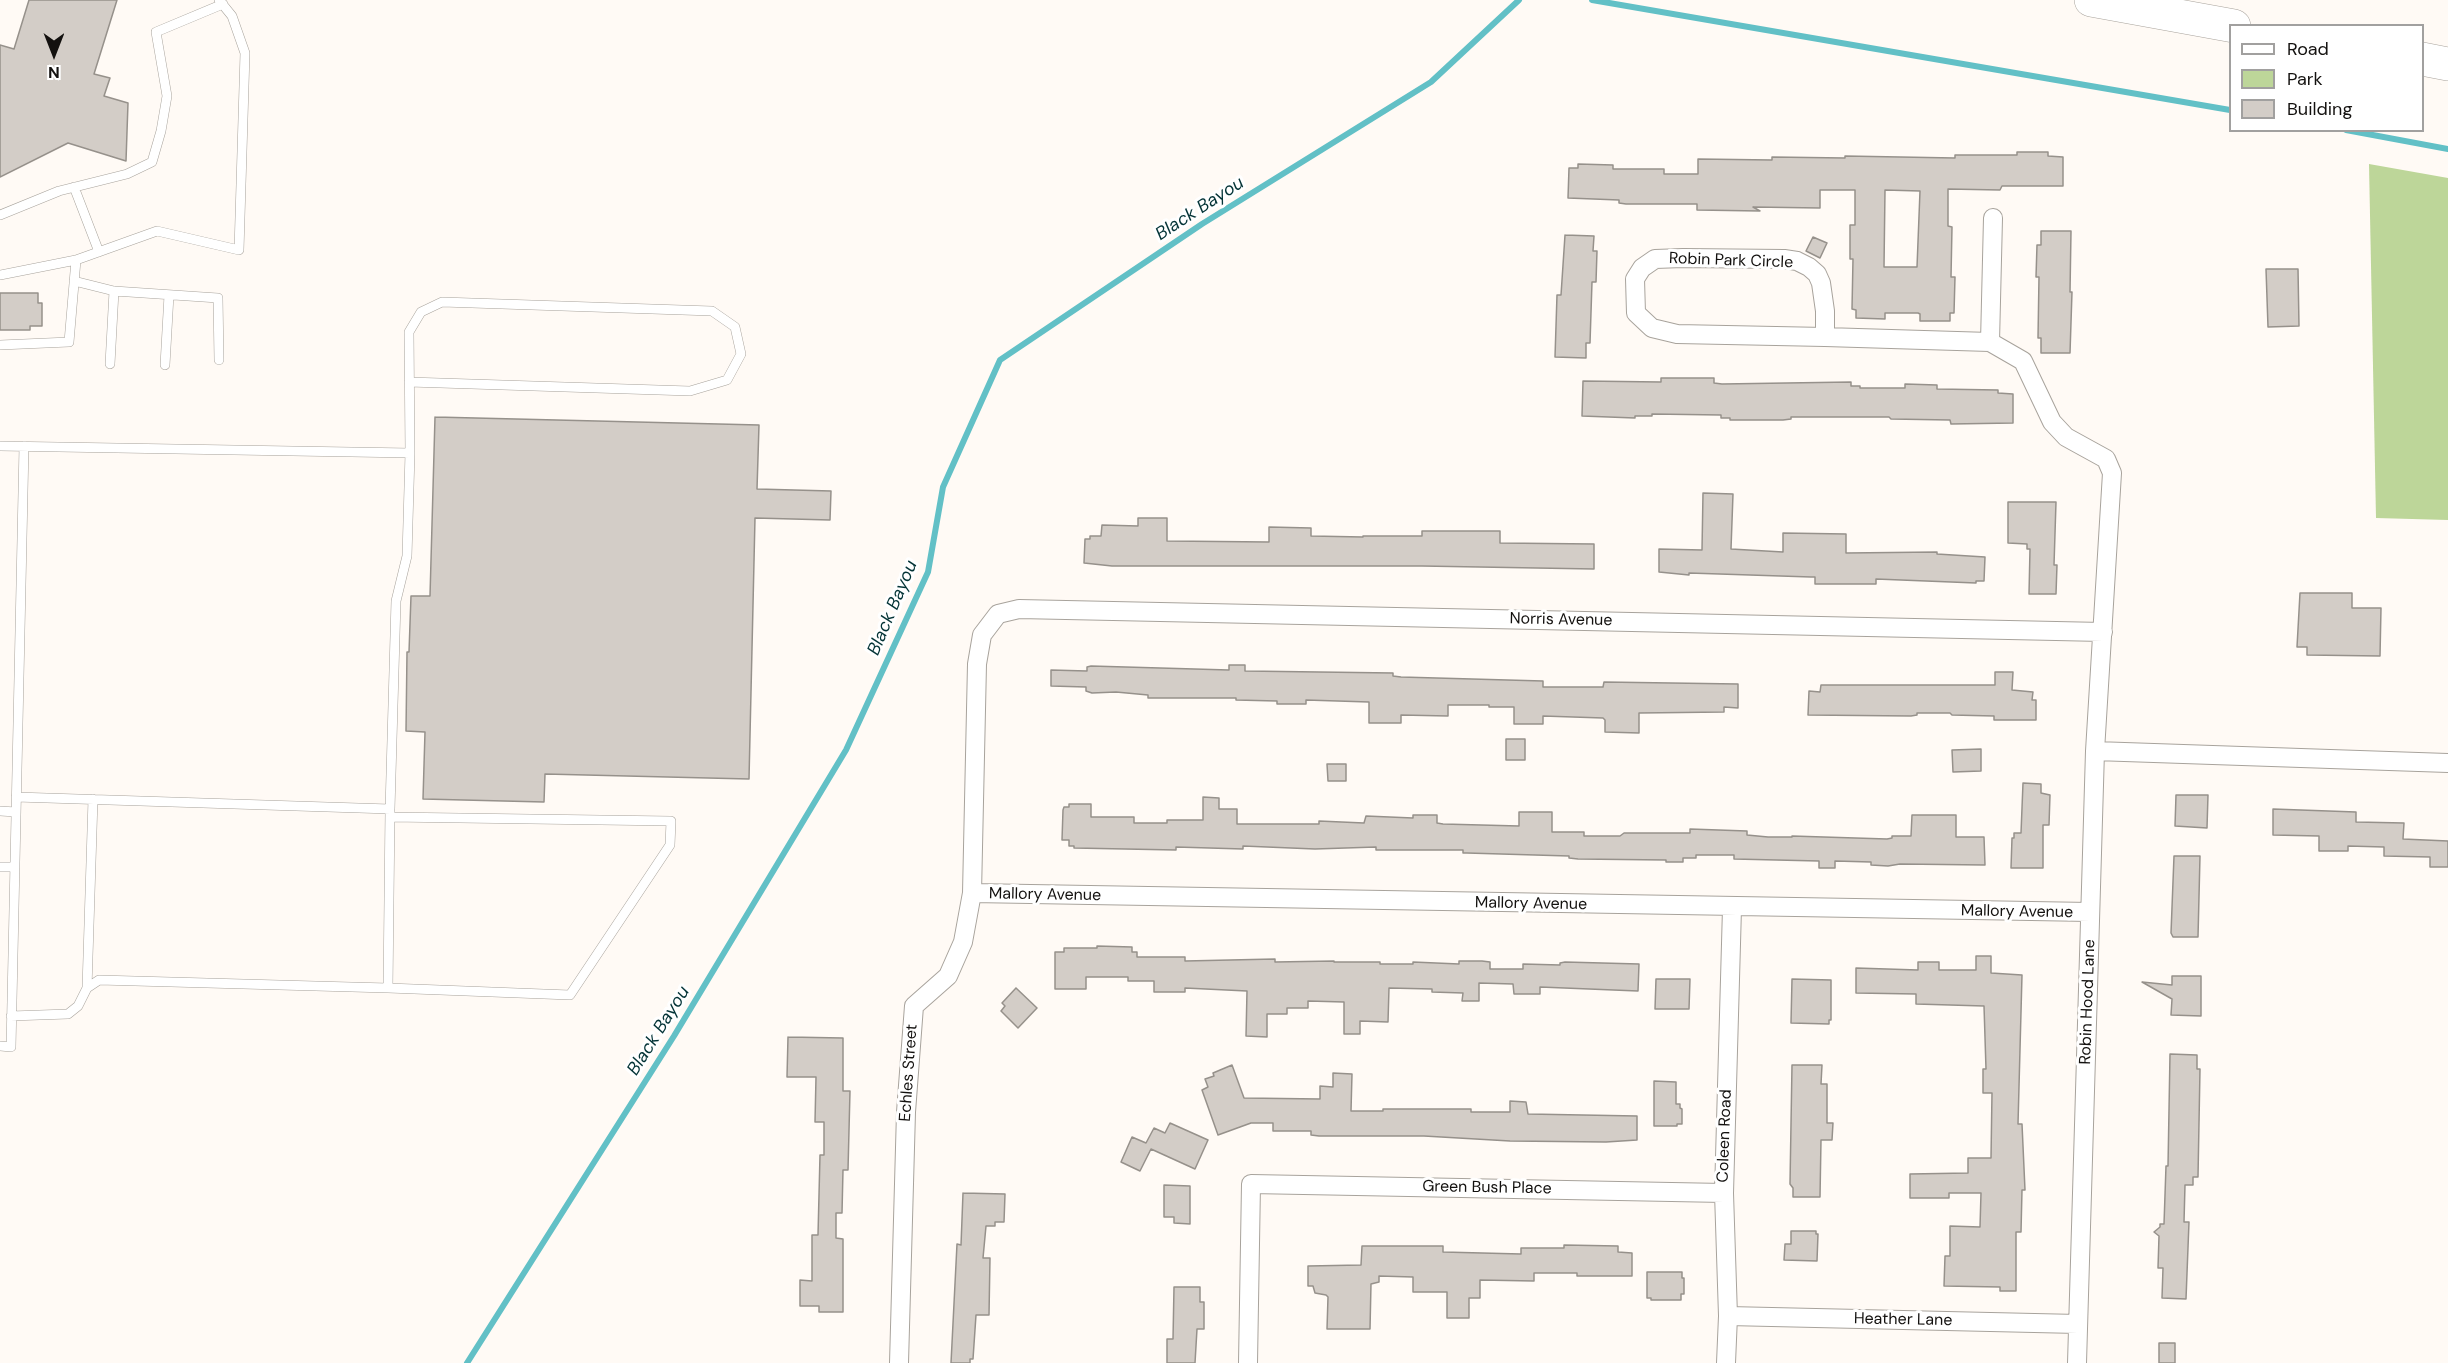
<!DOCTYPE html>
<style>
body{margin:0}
#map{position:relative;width:2448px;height:1363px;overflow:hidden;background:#fffaf5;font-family:"DM Sans",sans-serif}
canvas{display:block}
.legend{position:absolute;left:2229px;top:24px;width:195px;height:108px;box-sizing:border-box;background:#fff;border:2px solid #a1a09f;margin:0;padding:8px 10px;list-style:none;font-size:18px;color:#13110f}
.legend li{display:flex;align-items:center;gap:12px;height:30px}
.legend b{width:30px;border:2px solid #a1a09f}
.north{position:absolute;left:24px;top:24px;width:60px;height:60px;-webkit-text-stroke:4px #fff;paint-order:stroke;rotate:180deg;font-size:16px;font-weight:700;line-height:24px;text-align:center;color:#13110f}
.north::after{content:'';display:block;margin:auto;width:21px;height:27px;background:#13110f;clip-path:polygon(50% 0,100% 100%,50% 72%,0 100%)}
</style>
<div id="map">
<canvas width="2448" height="1363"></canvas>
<ul class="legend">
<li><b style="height:8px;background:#fff"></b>Road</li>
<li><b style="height:16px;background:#bdd699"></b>Park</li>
<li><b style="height:16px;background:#d3cdc7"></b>Building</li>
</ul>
<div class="north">N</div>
</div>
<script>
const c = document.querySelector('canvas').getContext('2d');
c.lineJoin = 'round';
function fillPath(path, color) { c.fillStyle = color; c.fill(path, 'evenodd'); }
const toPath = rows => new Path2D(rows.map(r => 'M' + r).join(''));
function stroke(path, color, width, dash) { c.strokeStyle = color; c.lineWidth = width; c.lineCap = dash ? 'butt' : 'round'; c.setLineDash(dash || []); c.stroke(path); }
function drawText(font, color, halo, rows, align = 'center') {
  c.font = font + ' "DM Sans",sans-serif'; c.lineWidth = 6; c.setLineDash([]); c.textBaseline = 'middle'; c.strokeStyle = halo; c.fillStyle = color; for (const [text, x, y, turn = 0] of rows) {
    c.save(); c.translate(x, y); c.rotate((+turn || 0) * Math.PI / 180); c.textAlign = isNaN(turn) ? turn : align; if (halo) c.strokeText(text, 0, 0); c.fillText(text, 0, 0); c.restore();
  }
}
fillPath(toPath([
 [2369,164,2448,178,2448,520,2376,518]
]), '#bdd699');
stroke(toPath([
 [1592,0,2230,110],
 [2346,130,2448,149],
 [467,1363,674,1036,846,750,928,572,943,487,1000,360,1202,224,1431,82,1519,0]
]), '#62c0c6', 6);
const building = toPath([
 [29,0,117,0,94,74,110,78,104,96,128,103,126,161,68,143,0,177,0,45,14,49,29,0],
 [2017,152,2048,152,2048,156,2063,157,2063,186,2002,186,2000,190,1948,189,1948,226,1952,227,1951,277,1955,277,1954,313,1950,313,1950,321,1920,321,1920,314,1918,313,1885,313,1885,319,1856,318,1856,310,1852,309,1853,259,1850,259,1850,225,1855,225,1855,190,1820,190,1820,208,1753,207,1760,211,1697,210,1697,204,1626,204,1619,203,1619,200,1568,198,1569,168,1578,168,1578,164,1613,165,1613,169,1664,169,1664,174,1698,174,1698,159,1772,160,1772,157,1845,158,1845,156,1955,158,1955,155,2017,155,2017,152],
 [1885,190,1920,191,1917,267,1884,267,1885,190],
 [2041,231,2071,231,2070,292,2072,292,2070,353,2041,353,2041,338,2038,338,2039,277,2036,277,2037,245,2041,245,2041,231],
 [1565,235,1594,236,1593,251,1597,251,1596,282,1592,282,1590,343,1586,343,1586,358,1555,357,1557,295,1561,295,1565,235],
 [1813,237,1827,243,1820,258,1806,251,1813,237],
 [2266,269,2298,269,2299,326,2268,327,2266,269],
 [0,293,38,293,38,303,42,303,42,326,30,326,30,330,0,330,0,293],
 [1661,378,1714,378,1714,383,1722,384,1851,382,1851,386,1860,386,1860,388,1905,388,1905,384,1937,385,1937,389,1998,390,1998,393,2013,394,2013,423,1951,424,1950,420,1891,419,1889,417,1791,417,1791,419,1783,420,1730,420,1730,418,1721,418,1721,415,1652,414,1652,416,1635,416,1635,418,1582,416,1583,381,1661,382,1661,378],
 [435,417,759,425,757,489,831,491,830,520,755,518,749,779,545,774,544,802,423,799,425,732,406,731,407,652,409,652,411,596,430,596,435,417],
 [1703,493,1733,494,1731,549,1783,552,1783,533,1846,534,1846,553,1937,552,1937,554,1985,557,1984,581,1976,581,1976,583,1876,579,1876,584,1815,584,1815,577,1811,577,1689,573,1689,575,1659,572,1659,549,1702,550,1703,493],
 [2008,502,2056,502,2054,565,2057,565,2056,594,2029,594,2030,549,2027,549,2027,544,2008,543,2008,502],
 [1138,518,1167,518,1167,541,1269,542,1269,527,1311,528,1311,536,1363,537,1363,536,1422,536,1422,531,1500,531,1500,543,1594,544,1594,569,1422,566,1112,566,1084,563,1085,539,1090,539,1090,536,1101,536,1102,525,1138,526,1138,518],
 [2300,593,2352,593,2352,608,2381,608,2380,656,2307,655,2307,647,2297,647,2300,593],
 [1229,665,1245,665,1245,671,1393,673,1393,676,1401,677,1543,681,1543,687,1603,687,1604,682,1738,684,1738,708,1724,707,1724,712,1639,713,1639,733,1605,732,1605,720,1603,718,1543,716,1543,724,1514,724,1514,707,1489,707,1489,705,1448,705,1448,716,1401,715,1401,723,1369,723,1369,702,1306,700,1306,704,1277,704,1277,701,1236,700,1236,698,1148,698,1148,695,1116,692,1092,693,1086,691,1086,687,1051,686,1051,670,1087,671,1087,667,1091,666,1229,670,1229,665],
 [1995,672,2013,672,2012,690,2033,692,2032,700,2036,700,2036,720,1994,720,1994,716,1952,715,1950,713,1917,713,1917,715,1911,716,1808,715,1809,691,1820,692,1821,685,1995,685,1995,672],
 [1506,739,1525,739,1525,760,1506,760,1506,739],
 [1981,749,1981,771,1953,772,1952,750,1981,749],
 [1327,764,1346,764,1346,781,1328,781,1327,764],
 [2023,783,2041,784,2041,793,2050,795,2049,825,2043,825,2043,868,2011,868,2012,838,2014,838,2014,833,2021,833,2023,783],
 [2176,795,2208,795,2207,828,2175,826,2176,795],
 [1203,797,1219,798,1219,809,1237,809,1237,824,1319,824,1319,821,1364,823,1366,816,1413,818,1413,815,1437,815,1437,823,1443,824,1519,826,1519,812,1552,812,1552,832,1584,832,1584,836,1620,836,1624,833,1690,833,1690,829,1747,831,1747,835,1768,837,1792,837,1792,836,1887,839,1892,838,1892,836,1911,836,1912,815,1956,815,1956,837,1984,837,1985,865,1900,864,1888,866,1871,865,1871,862,1835,861,1835,868,1819,868,1819,861,1734,859,1734,855,1696,855,1696,858,1683,858,1683,862,1666,862,1666,860,1578,859,1569,858,1569,856,1467,853,1463,853,1463,850,1376,850,1376,847,1315,849,1243,846,1243,849,1176,847,1176,850,1074,848,1074,846,1069,846,1069,840,1062,840,1063,810,1064,807,1069,807,1069,804,1091,804,1091,817,1134,817,1134,823,1167,823,1167,820,1203,820,1203,797],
 [2273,809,2356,812,2356,822,2404,823,2403,839,2448,841,2448,867,2430,867,2430,857,2384,856,2384,847,2348,846,2348,851,2319,851,2319,836,2273,835,2273,809],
 [2174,856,2200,856,2198,937,2173,937,2171,933,2174,856],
 [1097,946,1132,947,1132,952,1137,952,1137,957,1185,957,1185,961,1275,959,1275,962,1334,961,1334,962,1380,962,1380,964,1413,964,1413,962,1459,964,1459,961,1482,961,1490,962,1490,969,1523,969,1523,964,1560,965,1560,963,1565,962,1639,964,1638,991,1540,987,1540,994,1514,994,1513,984,1479,983,1479,1001,1462,1001,1463,993,1432,992,1432,989,1389,988,1388,1022,1360,1021,1360,1034,1344,1034,1344,1002,1308,1001,1308,1008,1287,1008,1287,1014,1267,1014,1267,1037,1246,1036,1247,991,1185,988,1185,992,1154,992,1154,981,1128,981,1128,977,1086,977,1086,989,1055,989,1055,952,1064,952,1064,948,1097,948,1097,946],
 [1976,956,1991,956,1991,973,2022,975,2018,1124,2022,1124,2025,1190,2022,1190,2021,1232,2016,1232,2016,1291,2000,1291,2000,1287,1944,1286,1945,1256,1950,1256,1950,1226,1980,1227,1981,1193,1949,1193,1949,1198,1910,1198,1910,1174,1968,1173,1968,1158,1991,1158,1992,1093,1983,1093,1983,1069,1986,1069,1984,1006,1916,1004,1916,994,1856,993,1856,968,1918,970,1918,962,1939,962,1939,970,1976,970,1976,956],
 [2172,976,2201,976,2201,1016,2171,1015,2172,999,2142,982,2172,985,2172,976],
 [1656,979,1690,979,1689,1009,1655,1009,1656,979],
 [1792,979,1831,980,1831,1020,1829,1020,1829,1024,1791,1023,1792,979],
 [1016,988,1037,1008,1018,1028,1001,1011,1005,1006,1002,1003,1016,988],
 [788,1037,843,1038,843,1091,850,1091,848,1170,843,1170,842,1213,836,1213,836,1238,843,1239,843,1312,819,1312,819,1306,800,1306,800,1280,812,1281,812,1235,818,1235,820,1155,824,1155,824,1122,815,1122,816,1077,787,1077,788,1037],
 [2170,1054,2197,1055,2197,1069,2200,1069,2198,1177,2193,1177,2193,1185,2185,1185,2184,1222,2189,1222,2186,1299,2162,1298,2163,1268,2158,1268,2159,1236,2154,1232,2160,1227,2160,1224,2164,1224,2166,1166,2168,1166,2170,1054],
 [1232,1065,1244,1098,1320,1099,1320,1086,1333,1087,1333,1073,1352,1074,1351,1111,1383,1111,1383,1109,1471,1109,1471,1112,1510,1112,1510,1101,1526,1102,1528,1114,1637,1116,1637,1140,1606,1142,1510,1141,1424,1136,1319,1136,1311,1135,1311,1131,1273,1131,1273,1123,1251,1123,1218,1135,1202,1090,1208,1087,1205,1079,1214,1076,1213,1073,1232,1065],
 [1792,1065,1822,1065,1821,1084,1827,1084,1827,1123,1833,1123,1832,1140,1821,1140,1820,1197,1793,1197,1793,1188,1790,1184,1792,1065],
 [1654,1081,1676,1082,1676,1104,1680,1104,1680,1108,1682,1109,1682,1124,1677,1124,1677,1126,1654,1126,1654,1081],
 [1170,1123,1208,1140,1195,1169,1151,1149,1140,1171,1121,1162,1132,1137,1146,1143,1154,1128,1165,1133,1170,1123],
 [1164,1185,1190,1186,1190,1224,1174,1223,1174,1217,1164,1217,1164,1185],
 [963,1193,1005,1194,1004,1222,995,1222,995,1226,986,1226,983,1258,990,1258,989,1315,976,1315,973,1359,970,1359,970,1363,951,1363,957,1244,961,1245,963,1193],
 [1791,1231,1816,1231,1816,1234,1818,1234,1817,1261,1784,1260,1785,1244,1791,1244,1791,1231],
 [1564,1245,1618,1246,1618,1252,1632,1253,1632,1276,1577,1276,1577,1273,1534,1273,1534,1281,1480,1280,1480,1298,1469,1298,1469,1318,1447,1318,1447,1292,1413,1292,1413,1277,1379,1276,1379,1282,1371,1284,1370,1329,1327,1329,1328,1297,1326,1295,1315,1293,1313,1286,1308,1286,1308,1266,1361,1265,1362,1246,1443,1246,1443,1252,1521,1254,1521,1248,1564,1248,1564,1245],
 [1647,1272,1682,1272,1682,1278,1684,1278,1684,1294,1681,1294,1681,1300,1651,1300,1651,1298,1647,1298,1647,1272],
 [1174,1287,1200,1287,1200,1302,1204,1302,1204,1329,1197,1329,1195,1363,1167,1363,1167,1339,1173,1339,1174,1287],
 [2159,1343,2175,1343,2175,1363,2159,1363,2159,1343]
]);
fillPath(building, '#d3cdc7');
stroke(building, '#96918b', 1.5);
const service = toPath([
 [74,187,99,252],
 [0,215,59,191,127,174,152,162,161,131,167,96,156,32,223,4],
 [0,275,76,260],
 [74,281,114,291,218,298,219,360],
 [0,345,69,342,76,260,157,231,239,250,245,53,232,16,219,0],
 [110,364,114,291],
 [165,365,169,295],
 [0,446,410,453],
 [16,797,390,809,396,601,407,556,410,453,409,332,421,312,442,302,712,311,735,327,741,354,727,380,690,391,409,382],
 [0,811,16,812],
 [0,867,15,867],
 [87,988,93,799],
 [388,988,570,995,670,845,671,821,390,817],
 [11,1016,68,1014,78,1006,87,988,99,980,388,988,390,811],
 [0,1046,11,1047,24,446]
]);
const minor = toPath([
 [1993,218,1990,342,2023,361,2052,422,2066,437,2106,459,2112,473,2095,751,2077,1363],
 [1683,258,1784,259,1797,261,1809,267,1817,274,1821,283,1825,311,1825,337,1677,334,1652,328,1636,313,1635,279,1642,268,1655,259,1683,258],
 [1825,337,1990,342],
 [2095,751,2448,763],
 [972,893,2090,912],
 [1728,1316,2078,1324],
 [899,1363,906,1112,914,1006,948,976,963,942,972,893,977,664,982,635,998,614,1019,609,2103,632],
 [1248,1363,1251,1184,1724,1193],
 [1726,1363,1728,1316,1724,1193,1732,908]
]);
const motorway = toPath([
 [2091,0,2234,26],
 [2422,59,2448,64]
]);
stroke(service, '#a8a39c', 10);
stroke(minor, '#a8a39c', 20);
stroke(motorway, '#a8a39c', 34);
stroke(service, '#fff', 9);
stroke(minor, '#fff', 18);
stroke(motorway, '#fff', 33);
drawText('16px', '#13110f', '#fff', [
 ["Robin Park Circle",1731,261,2],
 ["Norris Avenue",1561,620,1],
 ["Mallory Avenue",1045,895,1],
 ["Mallory Avenue",1531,904,1],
 ["Mallory Avenue",2017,912,1],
 ["Robin Hood Lane",2088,1002,-88],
 ["Echles Street",909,1073,-86],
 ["Coleen Road",1725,1136,-88],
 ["Green Bush Place",1487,1188,1],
 ["Heather Lane",1903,1320,1]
]);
drawText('italic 18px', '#033336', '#fff', [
 ["Black Bayou",1200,209,-33],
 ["Black Bayou",893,608,-67],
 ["Black Bayou",659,1031,-58]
]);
</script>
